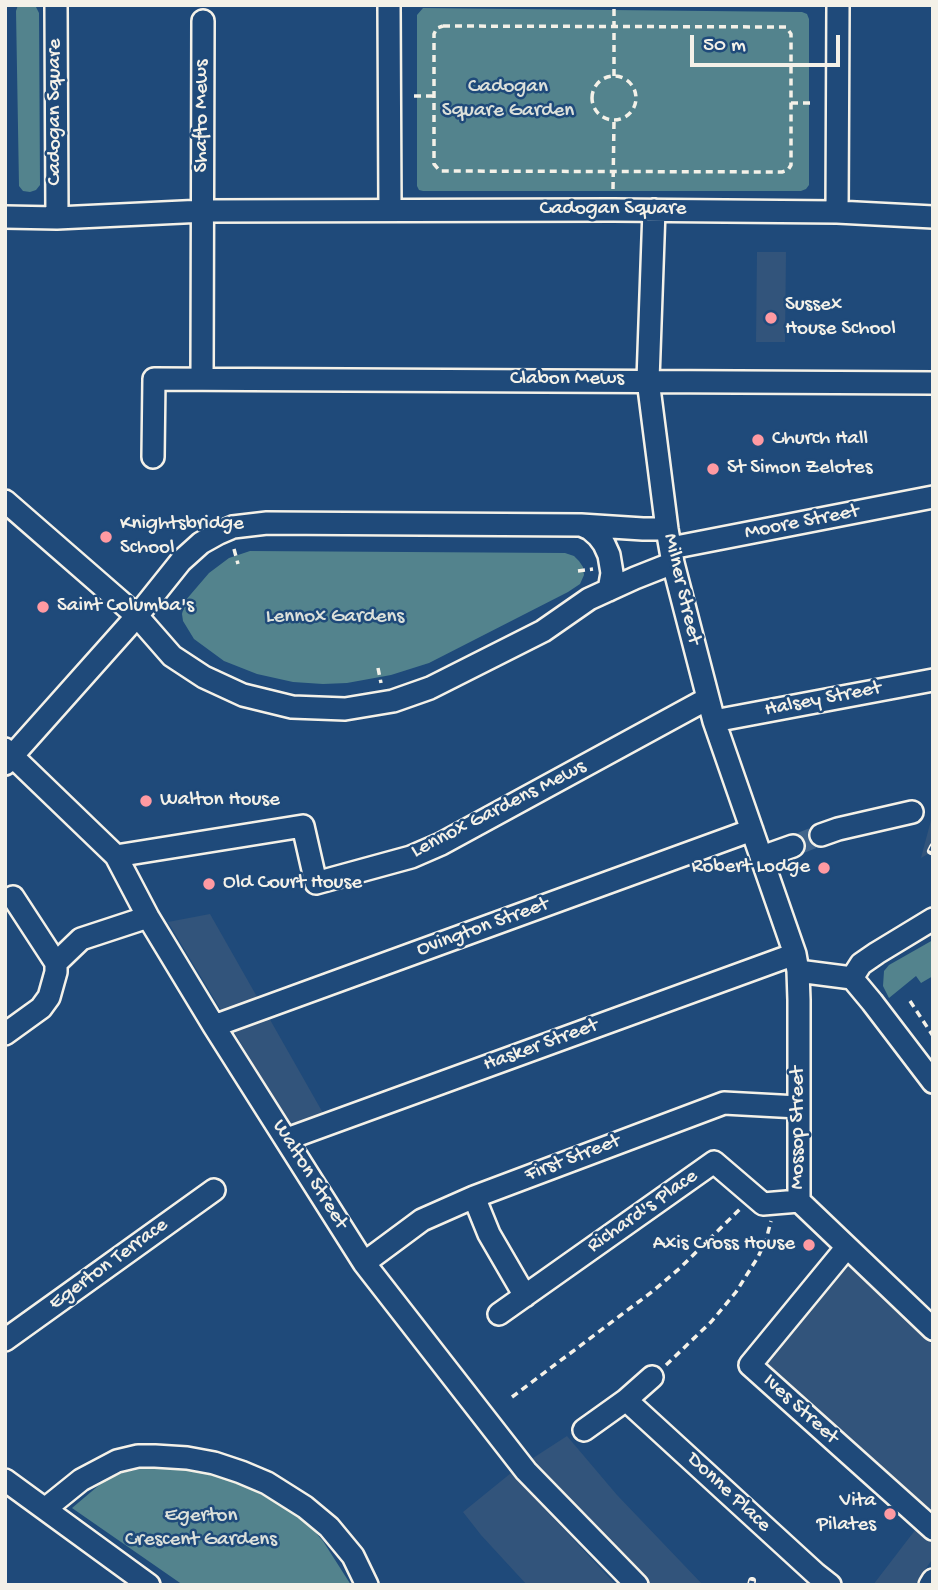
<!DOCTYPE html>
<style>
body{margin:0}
#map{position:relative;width:938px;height:1590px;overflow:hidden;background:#1f4a7a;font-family:"Gochi Hand",sans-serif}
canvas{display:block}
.frame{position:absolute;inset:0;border:7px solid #f4f1e8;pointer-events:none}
.scale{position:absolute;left:690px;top:35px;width:150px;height:32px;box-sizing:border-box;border:4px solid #f4f1e8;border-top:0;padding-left:9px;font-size:21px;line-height:24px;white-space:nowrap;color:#f4f1e8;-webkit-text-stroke:5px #1f4a7a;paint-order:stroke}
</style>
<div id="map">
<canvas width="938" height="1590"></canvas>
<div class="frame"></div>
<div class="scale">50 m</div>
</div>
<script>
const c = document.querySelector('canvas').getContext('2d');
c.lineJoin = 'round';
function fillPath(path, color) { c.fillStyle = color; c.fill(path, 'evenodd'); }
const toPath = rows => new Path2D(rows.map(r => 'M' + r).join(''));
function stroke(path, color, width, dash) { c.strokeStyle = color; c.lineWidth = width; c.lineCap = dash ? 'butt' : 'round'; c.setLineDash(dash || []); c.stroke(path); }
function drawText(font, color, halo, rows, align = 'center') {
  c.font = font + ' "Gochi Hand",sans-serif'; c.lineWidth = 5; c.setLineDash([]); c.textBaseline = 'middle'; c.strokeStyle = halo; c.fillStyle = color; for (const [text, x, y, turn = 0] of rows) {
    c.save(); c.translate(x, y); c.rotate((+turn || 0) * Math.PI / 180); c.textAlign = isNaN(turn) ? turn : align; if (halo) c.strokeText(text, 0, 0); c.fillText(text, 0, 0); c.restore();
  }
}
fillPath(toPath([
 [757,252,786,252,785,342,756,342],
 [933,813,933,851,921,858,926,839],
 [210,914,323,1113,290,1125,168,922],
 [843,1261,933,1345,933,1517,760,1366],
 [567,1436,617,1495,703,1585,650,1585,530,1460],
 [511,1473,616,1585,527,1585,481,1535,463,1512],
 [919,1525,933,1537,933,1558,915,1585,873,1585]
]), '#32547b');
fillPath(toPath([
 [18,5,35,5,39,13,40,185,36,190,30,192,23,191,19,186,16,11],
 [423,8,802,12,807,14,809,19,809,185,806,189,801,191,423,191,419,190,417,186,417,15],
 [250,551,565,553,574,556,579,561,583,567,584,575,580,584,568,592,429,663,391,675,347,683,323,684,293,682,257,674,224,661,194,639,183,621,182,614,185,601,209,573,229,558],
 [933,940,933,976,921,983,916,976,889,998,883,986,884,971,889,965],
 [165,1467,194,1470,222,1476,246,1486,292,1512,308,1524,323,1541,351,1585,183,1585,72,1508,104,1481,122,1473,140,1469]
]), '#53838d');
stroke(toPath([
 [793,846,821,835]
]), '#3f638a', 21, [21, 10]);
const street = toPath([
 [56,5,57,218],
 [389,5,390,210],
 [654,210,648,380,667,529,673,563,714,721,795,954,798,971,799,1000,799,1201,933,1329],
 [837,212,838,5],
 [5,217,57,218,204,211,613,210,837,212,933,217],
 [202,379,203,21],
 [153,457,154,379,933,383],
 [5,501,137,616,172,656,204,677,243,695,292,707,345,709,393,701,430,688,543,631,589,599,635,578,673,563],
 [581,525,590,529,598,536,604,544,609,555,612,573,609,590],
 [671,548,933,497],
 [714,721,933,680],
 [5,749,116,856,148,917,214,1026,364,1263,526,1471,637,1585],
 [5,764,137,616,181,561,201,543,219,533,233,527,267,523,581,525,643,529,667,529],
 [821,835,838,829,912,812],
 [116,856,303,826,316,883,411,857,441,844,707,699],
 [762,857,793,846],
 [13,897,56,963],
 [56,963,81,939,148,917],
 [798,971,852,978],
 [852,978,872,1002,933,1082],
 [852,978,861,964,877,953,933,919],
 [214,1026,752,830],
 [5,1034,41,1008,49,997,56,972,56,963],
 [287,1139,795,954],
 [474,1197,489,1234,525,1296],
 [847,1247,750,1365,933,1529],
 [364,1263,422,1220,474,1197,724,1103,798,1107],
 [499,1314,714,1162,763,1204,799,1201],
 [5,1340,214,1190],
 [626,1400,652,1377],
 [584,1430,626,1400,816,1574,830,1585],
 [5,1480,149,1585],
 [45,1509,81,1480,117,1461,138,1456,155,1456,187,1458,214,1463,241,1472,267,1483,305,1507,329,1527,353,1556,367,1585],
 [930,1585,933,1580]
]);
stroke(street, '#f4f1e8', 26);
stroke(toPath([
 [443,26,786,27,791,34,791,165,788,170,782,172,440,171,434,164,434,34,437,28,443,26],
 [614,76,614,5],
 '592 98a22 22 0 1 1 44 0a22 22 0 1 1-44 0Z',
 [414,96,435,96],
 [791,103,814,103],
 [613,189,614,121],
 [234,549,238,564],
 [578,571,593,569],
 [378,668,381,683],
 [910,1001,933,1036],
 [666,1365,711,1322,736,1292,758,1257,766,1240,771,1221],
 [512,1397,653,1291,680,1268,740,1209]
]), '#f4f1e8', 3.5, [7, 5]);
stroke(street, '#1f4a7a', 21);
const rail = toPath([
 [931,851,933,847],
 [751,1585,752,1581]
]);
stroke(rail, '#f4f1e8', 8);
stroke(rail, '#1f4a7a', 5, [16]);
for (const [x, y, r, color] of [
 [771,318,7,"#ff9aa2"],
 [758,440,7,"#ff9aa2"],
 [713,469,7,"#ff9aa2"],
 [106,537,7,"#ff9aa2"],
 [43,607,7,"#ff9aa2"],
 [146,801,7,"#ff9aa2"],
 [824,868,7,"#ff9aa2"],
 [209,884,7,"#ff9aa2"],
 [809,1245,7,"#ff9aa2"],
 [890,1514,7,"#ff9aa2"]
]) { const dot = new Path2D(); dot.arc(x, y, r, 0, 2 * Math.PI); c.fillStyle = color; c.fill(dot); stroke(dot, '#1f4a7a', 2.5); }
drawText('21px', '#dce0da', '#1f4a7a', [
 ["Cadogan",508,88],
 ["Square Garden",508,112],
 ["Lennox Gardens",335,618],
 ["Egerton",201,1517],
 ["Crescent Gardens",201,1541]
]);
drawText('21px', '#f4f1e8', '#1f4a7a', [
 ["Cadogan Square",56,112,-90],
 ["Shafto Mews",203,116,-90],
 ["Cadogan Square",613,210],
 ["Clabon Mews",567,380],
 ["Moore Street",802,523,-11],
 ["Milner Street",681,589,77],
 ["Halsey Street",823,700,-11],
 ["Lennox Gardens Mews",499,810,-27],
 ["Ovington Street",483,928,-20],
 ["Hasker Street",541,1046,-20],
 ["Mossop Street",799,1128,-90],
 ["First Street",573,1159,-21],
 ["Walton Street",309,1175,58],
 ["Richard's Place",643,1212,-35],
 ["Egerton Terrace",109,1265,-36],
 ["Ives Street",800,1410,42],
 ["Donne Place",728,1493,43]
]);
drawText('21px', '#f4f1e8', '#1f4a7a', [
 ["Sussex",785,306],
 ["House School",785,330],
 ["Church Hall",772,440],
 ["St Simon Zelotes",727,469],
 ["Knightsbridge",120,525],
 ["School",120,549],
 ["Saint Columba's",57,607],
 ["Walton House",160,801],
 ["Robert Lodge",810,868,"right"],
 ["Old Court House",223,884],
 ["Axis Cross House",795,1245,"right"],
 ["Vita",876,1502,"right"],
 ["Pilates",876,1526,"right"]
], 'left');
</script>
